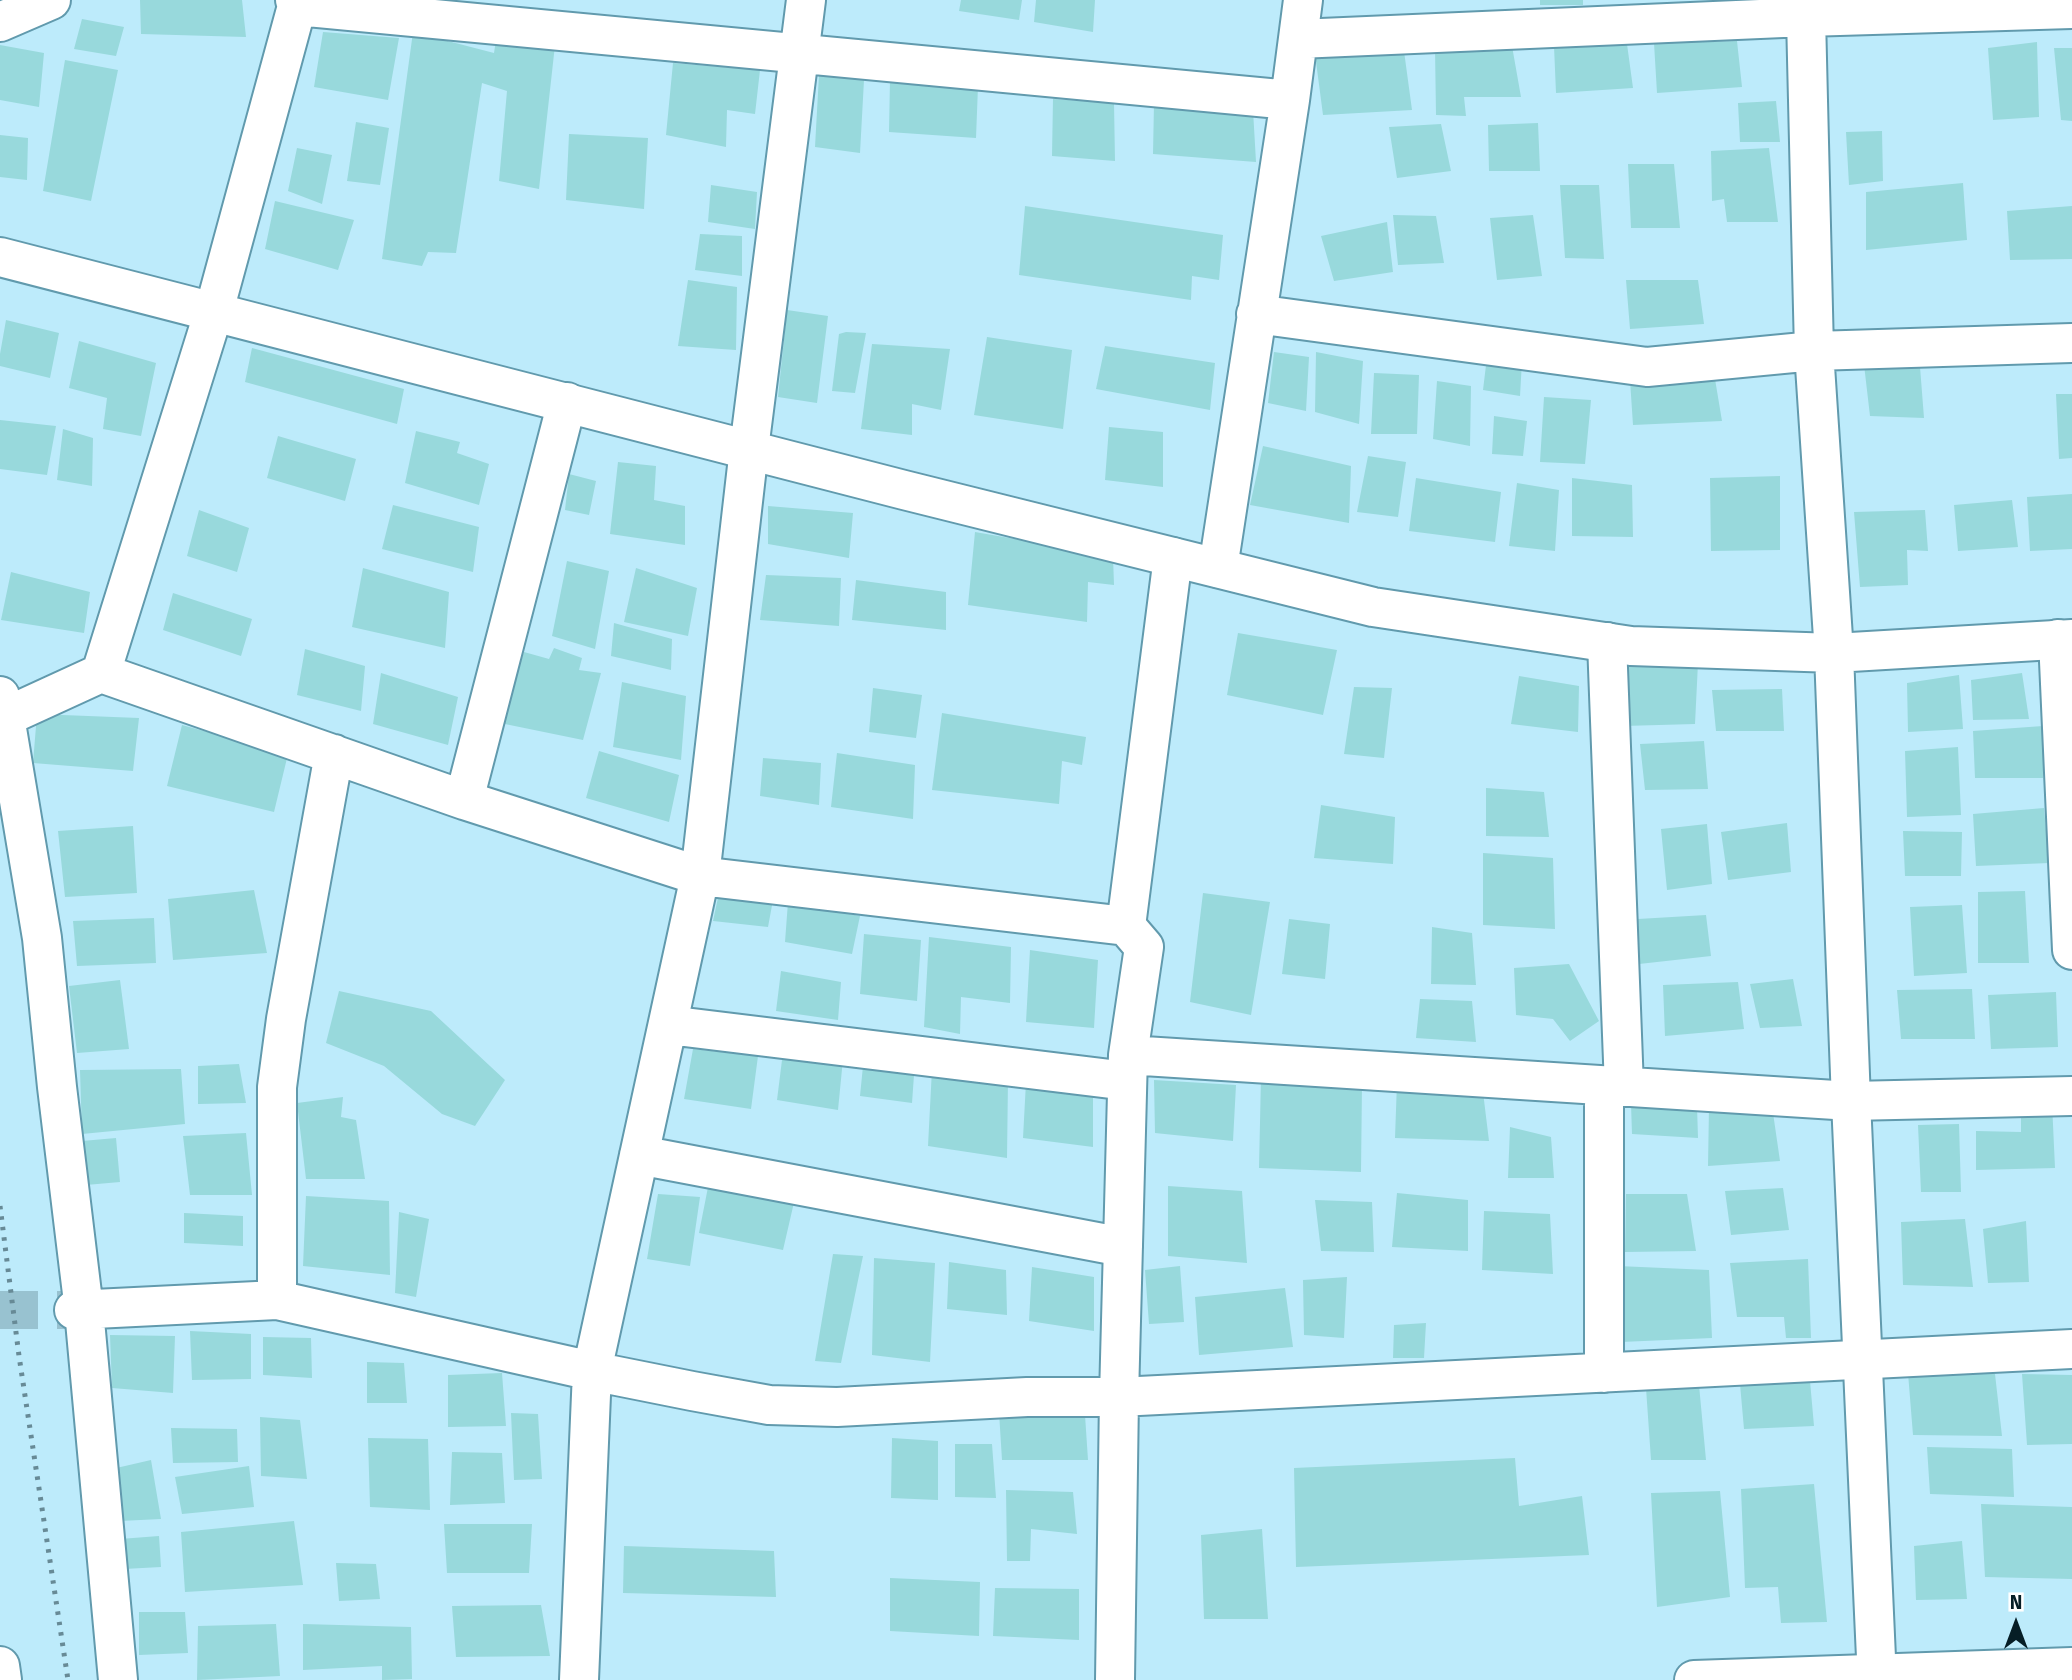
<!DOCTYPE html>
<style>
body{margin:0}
#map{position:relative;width:2072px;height:1680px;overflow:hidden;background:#bdebfb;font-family:"Fira Sans",sans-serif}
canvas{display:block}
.north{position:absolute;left:1981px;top:1589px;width:70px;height:70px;-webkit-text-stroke:5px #fff;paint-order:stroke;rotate:0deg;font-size:19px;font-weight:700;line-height:28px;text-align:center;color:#061e26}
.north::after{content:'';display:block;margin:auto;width:24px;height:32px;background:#061e26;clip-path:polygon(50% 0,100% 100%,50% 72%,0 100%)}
</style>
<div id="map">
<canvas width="2072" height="1680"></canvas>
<div class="north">N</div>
</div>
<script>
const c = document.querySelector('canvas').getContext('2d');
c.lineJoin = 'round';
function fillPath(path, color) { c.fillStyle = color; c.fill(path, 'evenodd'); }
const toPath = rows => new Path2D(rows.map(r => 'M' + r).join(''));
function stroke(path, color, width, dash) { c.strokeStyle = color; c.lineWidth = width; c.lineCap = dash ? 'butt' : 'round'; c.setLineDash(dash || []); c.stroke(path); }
fillPath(toPath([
 [140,0,242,0,246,37,141,34],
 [961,0,1022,0,1019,20,959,11],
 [1036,0,1095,0,1093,32,1034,22],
 [1540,0,1583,0,1583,5,1540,5],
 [82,19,124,27,116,56,74,49],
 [323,32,399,38,388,100,314,87],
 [413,32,494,53,496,40,555,45,539,189,499,181,507,91,482,83,456,253,428,252,422,266,382,259],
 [1570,36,1627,44,1633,88,1556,93,1554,46,1569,48],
 [1737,41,1742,87,1657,93,1654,43],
 [2037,42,2039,117,1993,120,1988,48],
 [0,45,44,53,39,107,0,100],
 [1512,46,1521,97,1464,97,1466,116,1436,115,1435,48],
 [2054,48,2072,48,2072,121,2061,120],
 [1404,51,1412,110,1323,115,1315,54],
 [65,60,118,70,91,201,43,191],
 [673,63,760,70,755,114,727,110,726,147,666,135],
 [819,75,864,80,860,153,815,147],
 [890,80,978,86,976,138,889,132],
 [1053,99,1114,103,1115,161,1052,156],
 [1776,101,1780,142,1740,142,1738,103],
 [1154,103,1253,110,1256,162,1153,154],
 [356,122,389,128,380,185,347,181],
 [1538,123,1540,171,1489,171,1488,125],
 [1441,124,1451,171,1397,178,1389,127],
 [1882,131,1883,181,1849,185,1846,132],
 [569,134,648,138,644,209,566,200],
 [0,135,28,138,27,180,0,177],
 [297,148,332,155,322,204,288,191],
 [1769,148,1778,222,1727,222,1724,199,1712,201,1711,151],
 [1628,164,1674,164,1680,228,1631,228],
 [1963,183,1967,240,1866,250,1866,192],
 [711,185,757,192,755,229,708,222],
 [1560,185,1599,185,1604,259,1565,258],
 [275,201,354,220,338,270,265,249],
 [1025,206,1223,235,1219,280,1192,276,1191,300,1019,275],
 [2072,206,2072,259,2010,260,2007,211],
 [1393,215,1436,216,1444,263,1398,265],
 [1533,215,1542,276,1497,280,1490,218],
 [1387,222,1393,272,1334,281,1321,236],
 [700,234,742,236,742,276,695,270],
 [688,280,737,287,736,350,678,346],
 [1626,280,1698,280,1704,324,1630,329],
 [787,310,828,316,817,403,778,397],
 [6,320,59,333,50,378,0,366,0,354],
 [846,332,866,333,855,393,832,391,839,334],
 [987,337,1072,350,1063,429,974,415],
 [79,341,156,363,141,436,103,429,107,398,69,388],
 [872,344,950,349,941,410,912,404,912,435,861,429],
 [1105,346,1215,363,1210,410,1096,389],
 [252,348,404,389,397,424,245,382],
 [1274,352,1309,357,1306,411,1268,403],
 [1316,352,1363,361,1359,424,1315,412],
 [1919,354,1924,418,1870,416,1863,356],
 [1487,357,1522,361,1520,396,1483,390],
 [1374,373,1419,375,1417,434,1371,434],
 [1714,373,1722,421,1633,425,1630,380],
 [1437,381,1471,386,1470,446,1433,439],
 [2056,394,2072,394,2072,458,2059,459],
 [1544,397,1591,400,1585,464,1540,462],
 [1494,416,1527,421,1523,456,1492,454],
 [0,420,56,426,47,475,0,469],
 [1109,427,1163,432,1163,487,1105,480],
 [63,429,93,438,92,486,57,480],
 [416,431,460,442,457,453,489,464,479,505,405,483],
 [278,436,356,459,345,501,267,478],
 [1263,446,1351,466,1349,523,1250,505],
 [1368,456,1406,462,1398,517,1357,512],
 [618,462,656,466,654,500,685,506,685,545,610,534],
 [569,474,596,481,589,515,565,510],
 [1780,476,1780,550,1711,551,1710,478],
 [1416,478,1501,492,1495,542,1409,531],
 [1572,478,1632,485,1633,537,1572,536],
 [1517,483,1559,490,1555,551,1509,546],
 [2072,494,2072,549,2030,551,2027,497],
 [2012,500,2018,547,1958,551,1954,505],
 [393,505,479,527,473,572,382,549],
 [768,506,853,513,849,558,768,544],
 [199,510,249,528,237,572,187,556],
 [1925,510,1928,551,1907,550,1908,585,1860,587,1854,512],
 [975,532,1113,556,1114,585,1088,582,1087,622,968,605],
 [567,561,609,571,595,649,552,636],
 [363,568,449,592,445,648,352,627],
 [636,568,697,588,688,636,624,622],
 [11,572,90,592,84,633,1,620],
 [766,575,841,578,839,626,760,620],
 [856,580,946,592,946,630,852,620],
 [173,593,252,619,241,656,163,630],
 [614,623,672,639,671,670,611,656],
 [1238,633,1337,650,1323,715,1227,695],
 [554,648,582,658,579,670,601,673,583,740,500,723,524,652,549,659],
 [305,649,365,666,361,711,297,695],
 [1698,663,1695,724,1623,726,1623,666],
 [381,673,458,697,448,745,373,724],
 [2022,673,2029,719,1973,720,1971,680],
 [1959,675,1963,729,1908,732,1907,683],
 [1519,676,1579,686,1578,732,1511,724],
 [622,682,686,696,681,760,613,747],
 [1354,687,1392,688,1384,758,1344,754],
 [873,688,922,695,916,738,869,732],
 [1782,689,1784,731,1716,731,1712,690],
 [942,713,1086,737,1082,765,1062,761,1059,804,932,790],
 [37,714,139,718,133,771,33,763],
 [182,725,288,754,274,812,167,786],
 [2043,726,2043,778,1975,778,1973,731],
 [1704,741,1708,789,1645,790,1640,744],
 [1958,747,1961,815,1907,817,1905,751],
 [599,751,679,775,669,822,586,798],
 [837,753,915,765,913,819,831,807],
 [763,758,821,763,819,805,760,796],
 [1486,788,1544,792,1549,837,1486,836],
 [1321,805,1395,817,1393,864,1314,858],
 [2044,808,2049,863,1976,866,1973,814],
 [1787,823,1791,872,1728,880,1721,832],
 [1707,824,1712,884,1667,890,1661,829],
 [133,826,137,893,65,897,58,831],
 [1903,831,1962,832,1961,876,1905,876],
 [1483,853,1553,858,1555,929,1483,925],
 [254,890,267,953,173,960,168,899],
 [2025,891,2029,963,1978,963,1978,892],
 [719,893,773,900,768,927,713,921],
 [1203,893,1270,902,1251,1015,1190,1002],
 [788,902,860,916,852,954,785,942],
 [1962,905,1967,973,1914,976,1910,907],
 [1706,915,1711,956,1639,964,1638,919],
 [154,918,156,963,77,966,73,921],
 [1289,919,1330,924,1325,979,1282,974],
 [1432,927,1472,933,1476,985,1431,984],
 [864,934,921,940,917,1001,860,994],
 [929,937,1011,947,1010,1003,961,997,960,1034,924,1027],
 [1030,950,1098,960,1094,1028,1026,1022],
 [1569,964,1599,1021,1570,1041,1553,1019,1516,1015,1514,968],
 [781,971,841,982,838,1020,776,1011],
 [1793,979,1802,1026,1760,1028,1750,984],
 [120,980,129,1049,77,1053,69,986],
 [1738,982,1744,1029,1665,1036,1663,985],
 [1972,989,1975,1039,1901,1039,1897,990],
 [339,991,431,1011,505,1080,475,1126,442,1114,384,1066,326,1043],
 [2056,992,2058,1047,1991,1049,1988,995],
 [1420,999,1472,1001,1476,1042,1416,1038],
 [693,1049,758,1056,751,1109,684,1099],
 [783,1052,843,1059,838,1110,777,1100],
 [864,1056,915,1061,912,1103,860,1096],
 [239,1064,246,1103,198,1104,198,1066],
 [181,1069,185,1124,82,1134,80,1070],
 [932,1069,1008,1079,1007,1158,928,1146],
 [1261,1077,1362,1084,1361,1172,1259,1168],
 [1154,1080,1236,1085,1233,1141,1155,1133],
 [1026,1082,1093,1087,1093,1147,1023,1138],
 [1397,1082,1483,1092,1489,1141,1395,1138],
 [343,1097,341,1117,356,1120,365,1179,306,1179,297,1103],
 [2021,1103,2052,1103,2055,1168,1976,1170,1976,1131,2021,1132],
 [1631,1104,1697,1106,1698,1138,1632,1134],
 [1772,1106,1780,1161,1708,1166,1709,1107],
 [1959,1124,1961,1192,1921,1192,1918,1125],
 [1510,1127,1551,1137,1554,1178,1508,1178],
 [246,1133,252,1195,190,1195,183,1136],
 [116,1138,120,1182,86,1185,82,1141],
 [709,1182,795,1198,783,1250,699,1233],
 [1168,1186,1242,1191,1247,1263,1168,1256],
 [1783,1188,1789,1230,1731,1235,1725,1191],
 [1397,1193,1468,1200,1468,1251,1392,1247],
 [658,1194,700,1197,690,1266,647,1259],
 [1626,1194,1687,1194,1696,1251,1625,1252],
 [306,1196,389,1201,390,1275,303,1266],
 [1315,1200,1372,1202,1374,1252,1321,1251],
 [1484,1211,1550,1214,1553,1274,1482,1270],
 [399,1212,429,1219,416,1297,395,1293],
 [184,1213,243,1216,243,1246,184,1243],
 [1965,1219,1973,1287,1903,1285,1901,1222],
 [2026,1221,2029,1282,1988,1283,1983,1229],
 [833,1254,863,1256,841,1363,815,1361],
 [874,1258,935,1263,930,1362,872,1355],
 [1808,1259,1811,1338,1786,1338,1784,1317,1737,1317,1730,1263],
 [949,1262,1006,1270,1007,1315,947,1309],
 [1180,1266,1184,1322,1149,1324,1145,1270],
 [1618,1266,1709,1270,1712,1338,1621,1342],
 [1032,1267,1094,1277,1094,1331,1029,1321],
 [1347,1277,1344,1338,1304,1335,1303,1280],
 [1285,1288,1293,1347,1199,1355,1195,1297],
 [1426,1323,1424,1358,1393,1358,1394,1325],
 [190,1331,251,1334,251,1379,192,1380],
 [110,1335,175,1336,173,1393,112,1388],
 [263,1337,311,1338,312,1378,263,1375],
 [367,1362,404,1363,407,1403,367,1403],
 [502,1373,506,1426,448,1427,448,1375],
 [1908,1373,1995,1374,2002,1436,1913,1435],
 [2022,1374,2072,1375,2072,1444,2027,1445],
 [1810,1381,1814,1426,1744,1429,1740,1384],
 [1699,1385,1706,1460,1651,1460,1646,1388],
 [999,1412,1085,1415,1088,1460,1002,1460],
 [511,1413,538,1414,542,1479,514,1480],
 [260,1417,300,1420,307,1479,261,1476],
 [171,1428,237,1429,238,1462,173,1463],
 [368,1438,428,1439,430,1510,370,1507],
 [892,1438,938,1441,938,1500,891,1498],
 [955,1444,992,1444,996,1498,955,1497],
 [1927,1447,2012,1449,2014,1497,1930,1494],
 [452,1452,502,1453,505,1503,450,1505],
 [1515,1458,1519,1506,1582,1496,1589,1555,1296,1567,1294,1468],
 [151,1460,161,1519,120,1521,112,1469],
 [249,1466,254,1507,182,1514,175,1477],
 [1814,1484,1827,1622,1781,1623,1778,1587,1745,1588,1741,1489],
 [1006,1490,1073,1492,1077,1534,1031,1529,1030,1561,1007,1561],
 [1720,1491,1730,1597,1657,1607,1651,1493],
 [1981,1504,2072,1507,2072,1579,1985,1577],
 [294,1521,303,1585,185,1592,181,1532],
 [444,1524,532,1524,529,1573,447,1573],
 [1262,1529,1268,1619,1204,1619,1201,1535],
 [159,1536,161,1567,124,1569,120,1539],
 [1962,1541,1967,1599,1916,1600,1914,1546],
 [624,1546,774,1551,776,1597,623,1593],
 [336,1563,376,1564,380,1599,339,1601],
 [890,1578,980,1582,979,1636,890,1631],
 [995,1588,1079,1589,1079,1640,993,1636],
 [541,1605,550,1656,456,1657,452,1606],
 [139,1612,185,1612,188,1653,139,1655],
 [276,1624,280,1676,197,1680,198,1626],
 [303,1624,411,1627,412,1679,382,1680,382,1666,303,1670]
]), '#98d9dc');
stroke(toPath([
 [0,1310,74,1310]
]), '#98c2d0', 38, [38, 19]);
const street = toPath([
 [1806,0,1806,17,2072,9],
 [297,6,1290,100],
 [0,22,51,0],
 [1298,39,1806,17,1814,351,1834,653],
 [1256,314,1647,367,1814,351,2072,343],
 [1218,568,1290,100,1303,0],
 [2058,639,2072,950],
 [1607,642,1624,1087],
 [101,673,464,800,700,876,1126,926],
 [0,696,5,717,42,938,57,1087,84,1310,118,1680],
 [5,717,101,673,214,311,297,6,295,0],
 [464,800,567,402],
 [668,1025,1127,1081],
 [1128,1055,1851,1101,2072,1096],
 [1604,1086,1604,1373],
 [639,1155,1123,1247],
 [277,1300,277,1087,286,1019,334,754],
 [74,1310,277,1300,592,1371,692,1391,769,1405,837,1407,1027,1397,1119,1397,2072,1349],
 [0,1666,2,1680],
 [579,1680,592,1371,700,876,749,449,806,0],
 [1115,1680,1119,1397,1128,1055,1144,947,1126,926,1173,557],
 [1694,1680,2072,1667]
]);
const secondary = toPath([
 [0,257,904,490,1373,607,1631,646,1834,653,2072,639],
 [1834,653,1851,1101,1877,1680]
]);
stroke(street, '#619aad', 42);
stroke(secondary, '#619aad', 42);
stroke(street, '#fff', 38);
stroke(secondary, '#fff', 38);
stroke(toPath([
 [0,1206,19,1356,68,1680]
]), '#678a96', 5, [3.5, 7]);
</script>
